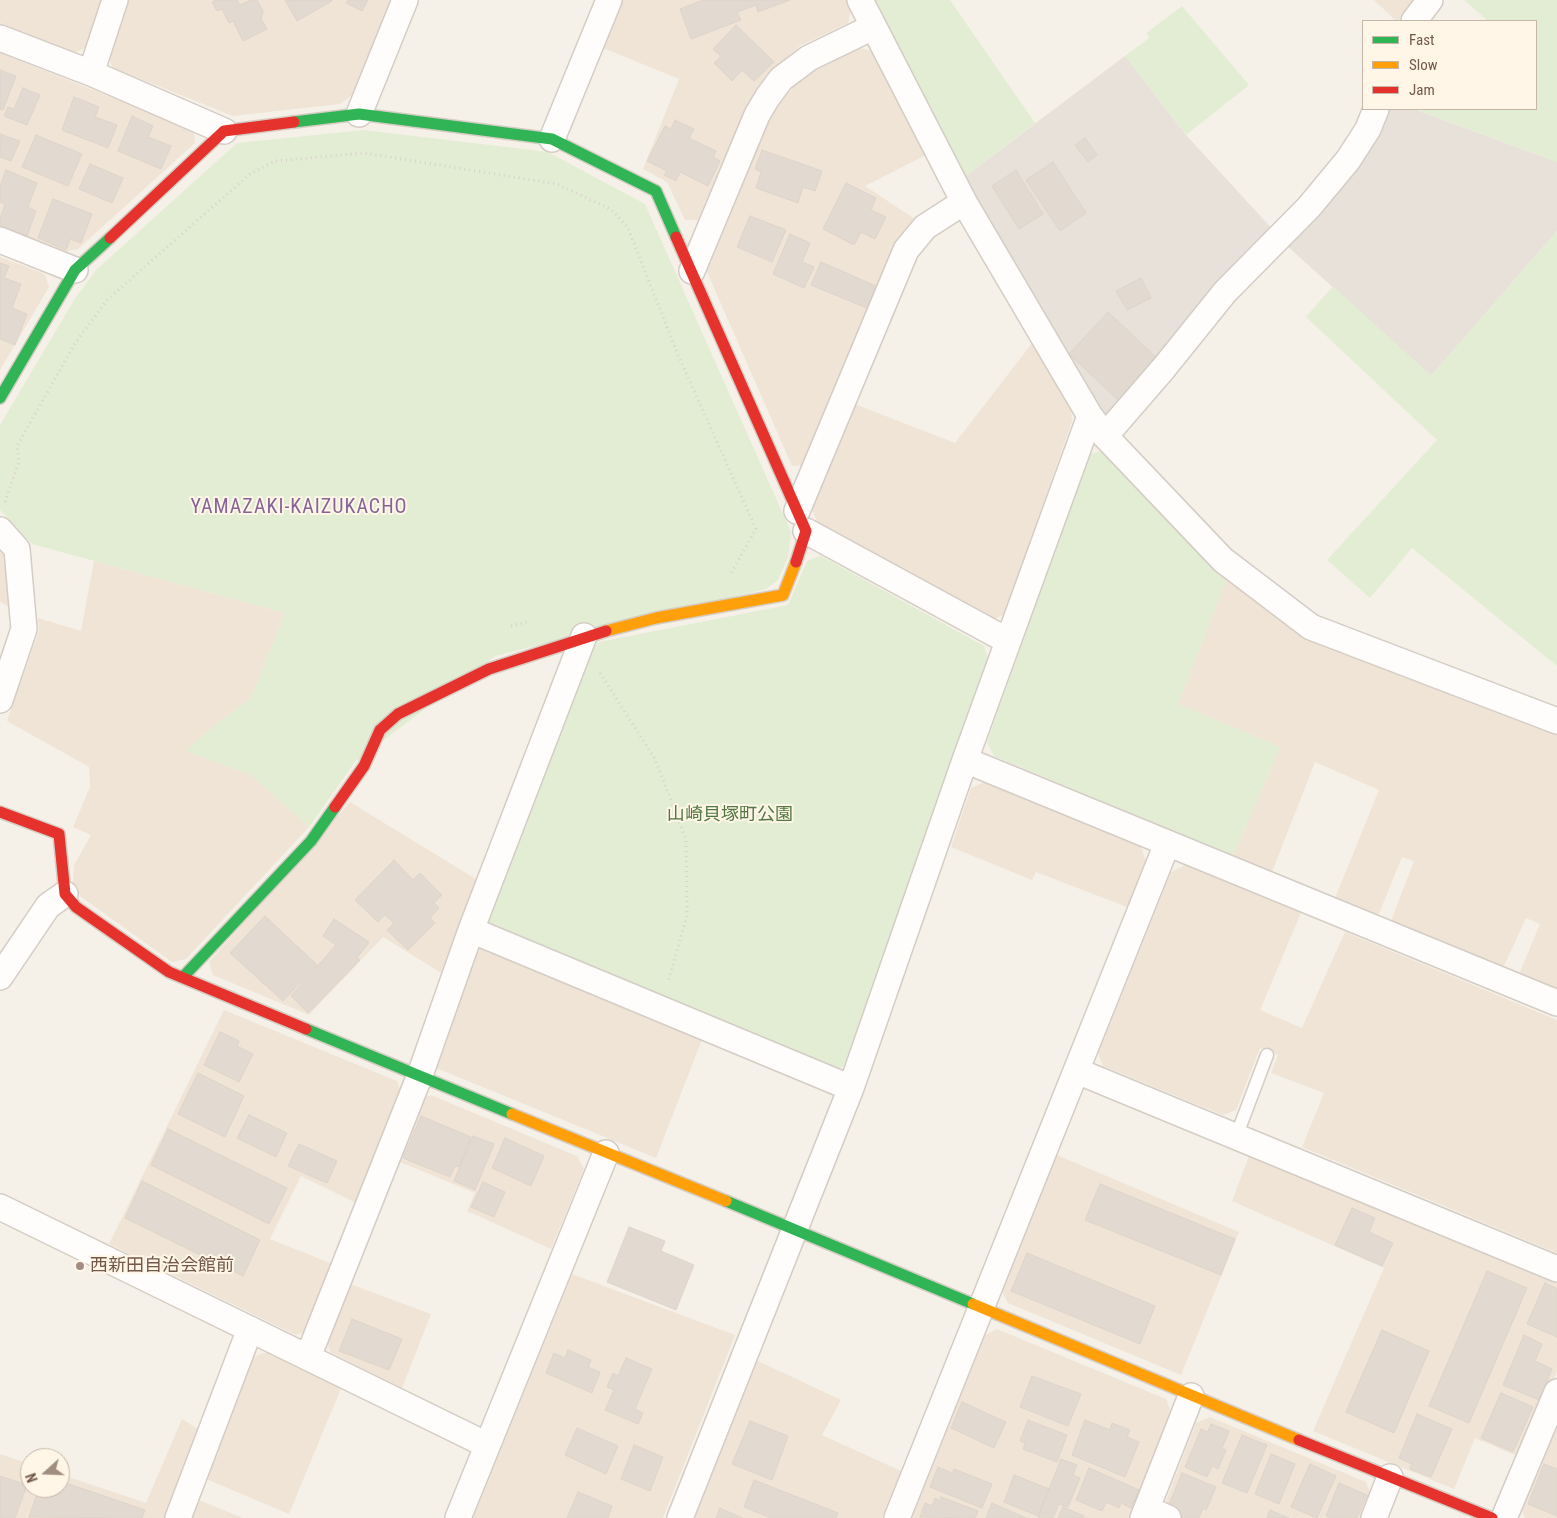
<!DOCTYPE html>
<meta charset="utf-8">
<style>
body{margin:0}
#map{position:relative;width:1557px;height:1518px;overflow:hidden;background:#f6f1e8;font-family:"Roboto Condensed",sans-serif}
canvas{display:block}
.legend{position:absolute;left:1362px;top:20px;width:175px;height:90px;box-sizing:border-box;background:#fff6e8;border:1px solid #c7b7a8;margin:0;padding:6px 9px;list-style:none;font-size:15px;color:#735849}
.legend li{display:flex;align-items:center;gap:10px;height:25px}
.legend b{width:25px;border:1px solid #c7b7a8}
.north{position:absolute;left:20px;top:1448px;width:50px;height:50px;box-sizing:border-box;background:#fff6e8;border:1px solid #c7b7a8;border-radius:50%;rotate:250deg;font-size:14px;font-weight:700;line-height:20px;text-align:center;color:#735849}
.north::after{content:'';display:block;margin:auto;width:18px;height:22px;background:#a18e81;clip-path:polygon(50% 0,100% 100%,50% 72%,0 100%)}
</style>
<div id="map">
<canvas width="1557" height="1518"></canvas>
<ul class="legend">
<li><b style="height:6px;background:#30b455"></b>Fast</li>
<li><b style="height:6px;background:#ff9f0a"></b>Slow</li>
<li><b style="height:6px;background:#e5322d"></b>Jam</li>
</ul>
<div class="north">N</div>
</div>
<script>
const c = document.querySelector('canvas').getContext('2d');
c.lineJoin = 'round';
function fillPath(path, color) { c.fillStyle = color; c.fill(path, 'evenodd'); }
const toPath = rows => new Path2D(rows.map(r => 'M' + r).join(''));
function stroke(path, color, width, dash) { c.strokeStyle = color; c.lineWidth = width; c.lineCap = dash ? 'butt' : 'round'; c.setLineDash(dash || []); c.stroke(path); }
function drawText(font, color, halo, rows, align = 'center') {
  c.font = font + ' "Roboto Condensed","Noto Sans JP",sans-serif'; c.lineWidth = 4; c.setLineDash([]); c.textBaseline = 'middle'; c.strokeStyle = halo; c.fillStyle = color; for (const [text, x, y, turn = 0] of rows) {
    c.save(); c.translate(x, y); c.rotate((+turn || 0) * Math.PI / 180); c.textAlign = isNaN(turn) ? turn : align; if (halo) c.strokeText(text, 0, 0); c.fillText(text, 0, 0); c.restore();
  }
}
fillPath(toPath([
 [0,0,103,0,87,47,74,53,0,23],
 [128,0,391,0,352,95,340,104,233,116,113,68,108,56],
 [623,0,846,0,851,10,848,23,801,45,767,74,740,121,698,220,685,220,667,182,643,169,679,79,603,48],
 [1374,0,1419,0,1405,21,1396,21],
 [860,48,872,51,926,155,865,186,918,221,807,465,792,466,707,272,768,124,780,103,796,84,816,70],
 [0,53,194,130,195,143,78,249,65,252,0,227],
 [0,257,45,274,49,287,0,370],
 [1033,342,1071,408,1072,421,1005,614,994,619,818,523,810,505,852,403,955,443],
 [0,552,5,557,9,607,0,602],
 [94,561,285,613,251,698,210,729,187,751,251,775,309,827,186,959,172,962,80,896,73,885,74,865,91,835,73,827,90,787,89,767,7,721,39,631,38,618,81,631],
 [1227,578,1316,642,1557,735,1557,990,1519,974,1540,924,1526,918,1503,968,1391,921,1414,861,1402,857,1378,916,1335,898,1379,790,1315,762,1272,872,1233,856,1280,747,1178,704],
 [985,782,1141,847,1146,861,1127,907,1036,872,1032,880,951,847,971,788],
 [350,802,479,881,443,974,383,937,309,1015,213,975,209,962],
 [1185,865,1301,913,1260,1010,1302,1028,1345,932,1557,1020,1557,1253,1302,1147,1324,1093,1271,1073,1278,1055,1260,1048,1236,1110,1223,1115,1103,1066,1098,1053,1171,872],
 [485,947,703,1037,656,1158,436,1068,431,1055,472,951],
 [224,1010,397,1081,401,1093,358,1204,301,1176,270,1239,335,1265,309,1331,296,1335,109,1244],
 [431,1095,577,1156,584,1169,551,1249,467,1211,475,1193,395,1160,418,1100],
 [1057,1155,1239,1232,1181,1375,1008,1303,1002,1291],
 [1249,1156,1557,1284,1557,1371,1521,1458,1475,1438,1454,1489,1313,1431,1384,1268,1232,1201],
 [572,1274,735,1335,663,1518,473,1518],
 [347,1283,431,1314,402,1388,331,1353,326,1340],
 [997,1329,1166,1399,1171,1412,1129,1518,912,1518,985,1335],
 [267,1352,341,1388,289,1514,206,1479,253,1357],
 [756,1360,841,1400,822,1435,901,1471,882,1518,693,1518],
 [1210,1417,1366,1482,1371,1496,1362,1518,1177,1518,1163,1509,1196,1423],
 [1557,1418,1557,1518,1525,1518,1520,1506],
 [182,1419,201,1431,167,1518,0,1518,0,1454,30,1464,30,1488,60,1488,60,1474,146,1503],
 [199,1500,243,1518,192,1518]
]), '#efe4d5');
fillPath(toPath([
 [1125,56,1186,135,1275,232,1105,420,964,177],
 [1385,109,1414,109,1557,162,1557,231,1431,376,1286,245]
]), '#e8e1d9');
fillPath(toPath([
 [872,0,950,0,1035,123,964,177],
 [1464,0,1557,0,1557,162,1415,109,1536,109,1536,21,1488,21],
 [1182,6,1249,85,1186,135,1125,56,1149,38,1146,33],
 [364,130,548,152,645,204,791,532,788,557,778,580,766,589,495,656,355,762,309,827,251,775,186,751,210,729,251,698,285,613,32,544,0,510,0,425,74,300,96,270,237,143],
 [1557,231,1557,666,1412,548,1370,598,1327,560,1437,440,1306,317,1333,286,1431,376],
 [1103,451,1227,578,1178,704,1280,747,1233,856,994,756,987,742,1090,454],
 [821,556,984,646,988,659,844,1066,832,1072,491,928,486,915,590,649,599,642,788,605,807,561]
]), '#e2edd3');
const building = toPath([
 [216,0,237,0,240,5,251,0,257,0,263,11,261,19,267,29,243,41,233,21,229,23,222,9,217,11,212,2,216,0],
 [285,0,331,0,332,1,297,21,285,0],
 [348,0,368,0,362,11,346,3,348,0],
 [703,0,790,0,758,12,756,5,737,12,741,20,691,39,680,9,703,0],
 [736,25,774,62,754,81,742,70,732,81,714,63,721,56,713,49,736,25],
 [0,70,16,76,3,110,0,109,0,70],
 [23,88,40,95,27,125,4,116,8,107,14,109,23,88],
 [74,97,99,107,95,117,117,125,108,148,62,130,74,97],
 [132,116,153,126,148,137,171,146,161,169,118,151,132,116],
 [675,120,694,129,689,138,716,151,713,157,720,161,708,186,680,172,676,181,664,175,667,171,647,161,665,126,671,129,675,120],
 [0,134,20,141,11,161,0,157,0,134],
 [36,135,82,154,68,186,22,167,36,135],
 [1085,138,1097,155,1088,162,1075,145,1085,138],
 [762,150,822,171,815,191,803,187,798,203,756,188,761,172,755,169,762,150],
 [1053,162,1086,213,1060,231,1026,180,1053,162],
 [90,164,123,178,112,203,79,189,90,164],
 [6,170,37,183,28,207,36,211,27,236,0,226,0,218,5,204,0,202,0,186,6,170],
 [1016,170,1043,214,1019,229,992,186,1016,170],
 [846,183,876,198,871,210,886,217,875,239,861,232,854,245,823,229,846,183],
 [53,199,92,214,81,243,70,239,66,250,38,238,53,199],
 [750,216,786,230,772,262,737,247,750,216],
 [790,234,810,243,802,262,814,267,804,288,773,274,790,234],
 [821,262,878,287,869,309,811,285,821,262],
 [0,263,9,266,4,278,21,284,12,308,27,314,15,345,0,339,0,263],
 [1141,278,1151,298,1127,310,1116,291,1141,278],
 [1108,312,1158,359,1119,401,1069,354,1108,312],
 [394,860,413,880,420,873,442,895,434,903,439,908,430,918,435,923,408,950,387,930,394,923,385,915,378,922,355,900,394,860],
 [265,916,317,965,283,1001,230,953,265,916],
 [334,919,369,942,357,958,360,960,308,1013,291,996,336,945,323,936,334,919],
 [220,1032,239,1041,237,1046,253,1054,239,1082,204,1065,220,1032],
 [198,1073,244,1096,225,1137,178,1114,198,1073],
 [249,1115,287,1133,276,1157,237,1138,249,1115],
 [421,1116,471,1137,459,1167,455,1166,450,1177,403,1158,421,1116],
 [168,1129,287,1188,269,1224,151,1165,168,1129],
 [473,1136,494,1144,475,1190,454,1181,473,1136],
 [505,1138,544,1156,531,1186,492,1168,505,1138],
 [299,1144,337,1161,327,1183,288,1166,299,1144],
 [142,1181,260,1240,243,1276,125,1218,142,1181],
 [483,1182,505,1192,494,1217,471,1207,483,1182],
 [1100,1184,1235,1239,1221,1275,1085,1220,1100,1184],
 [1352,1208,1375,1218,1369,1232,1393,1243,1382,1266,1335,1245,1352,1208],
 [629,1227,665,1241,661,1251,694,1265,676,1310,607,1282,629,1227],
 [1027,1253,1155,1306,1140,1344,1011,1291,1027,1253],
 [1487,1271,1527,1288,1469,1423,1429,1406,1487,1271],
 [1545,1283,1557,1289,1557,1337,1527,1324,1545,1283],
 [352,1319,402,1339,389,1370,339,1351,352,1319],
 [1382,1330,1429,1351,1394,1433,1346,1412,1382,1330],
 [1524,1335,1542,1344,1535,1361,1552,1369,1539,1400,1503,1385,1524,1335],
 [568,1350,591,1360,588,1367,600,1372,592,1393,546,1373,554,1353,565,1358,568,1350],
 [626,1358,652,1369,635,1409,643,1413,638,1424,605,1410,614,1390,607,1387,613,1373,618,1376,626,1358],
 [1032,1376,1081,1394,1068,1426,1020,1407,1032,1376],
 [1501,1393,1533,1407,1513,1452,1481,1438,1501,1393],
 [962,1402,1006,1422,994,1448,951,1428,962,1402],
 [1417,1414,1452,1429,1431,1477,1410,1469,1412,1464,1399,1458,1417,1414],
 [1028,1420,1067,1435,1057,1462,1023,1449,1025,1443,1020,1441,1028,1420],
 [1085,1420,1110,1430,1112,1423,1130,1430,1127,1437,1139,1442,1125,1477,1072,1455,1085,1420],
 [750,1421,788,1436,772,1480,732,1464,750,1421],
 [1211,1424,1229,1431,1222,1448,1226,1450,1218,1469,1212,1466,1207,1477,1185,1467,1201,1429,1208,1432,1211,1424],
 [577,1428,618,1446,606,1474,565,1455,577,1428],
 [1242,1435,1267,1445,1247,1493,1222,1483,1242,1435],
 [634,1445,663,1457,650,1491,621,1479,634,1445],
 [1271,1454,1295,1464,1279,1504,1255,1494,1271,1454],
 [1061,1459,1077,1465,1073,1475,1080,1478,1068,1507,1059,1504,1053,1518,1040,1518,1038,1517,1061,1459],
 [1310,1464,1336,1476,1317,1518,1291,1507,1310,1464],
 [1544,1464,1557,1469,1557,1516,1528,1504,1544,1464],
 [938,1467,952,1473,954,1469,992,1484,982,1508,930,1487,938,1467],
 [1089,1468,1139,1490,1131,1508,1121,1503,1119,1508,1106,1502,1102,1511,1076,1500,1089,1468],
 [1182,1473,1216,1487,1206,1510,1203,1508,1199,1518,1181,1518,1179,1517,1180,1513,1168,1507,1182,1473],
 [1014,1475,1049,1489,1038,1516,1004,1502,1014,1475],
 [0,1476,27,1485,15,1518,0,1518,0,1476],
 [754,1480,838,1513,836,1518,771,1518,744,1507,754,1480],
 [60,1481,145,1510,142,1518,29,1517,39,1488,60,1488,60,1481],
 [1339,1483,1367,1495,1357,1518,1331,1518,1326,1516,1339,1483],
 [578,1492,612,1506,608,1518,567,1518,578,1492],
 [941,1497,978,1511,975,1518,920,1517,925,1503,932,1506,935,1498,940,1501,941,1497],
 [992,1503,1026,1518,986,1518,992,1503],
 [1063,1507,1084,1516,1083,1518,1058,1518,1063,1507],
 [720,1508,742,1518,716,1518,720,1508],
 [1270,1510,1289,1518,1267,1518,1270,1510]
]);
fillPath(building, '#e2d9d0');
stroke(building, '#dfd4ca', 1);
const lane = toPath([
 [1236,1137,1267,1055]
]);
const street = toPath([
 [860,0,964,202,1090,416,1105,436,1223,560,1311,627,1557,721],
 [1414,21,1430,0],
 [0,38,91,73,224,131],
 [91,73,115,0],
 [359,114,405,0],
 [552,139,609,0],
 [0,240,75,270],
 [692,271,757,115,767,98,781,79,809,58,873,27],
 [1105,436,1163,369,1225,292,1309,207,1348,160,1368,129,1376,109],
 [797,511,906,250,925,227,964,202],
 [0,530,17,549,24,629,0,700],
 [806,531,1008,641],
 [965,760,1557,1003],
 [471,930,851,1088],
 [0,977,48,906,65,894],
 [1077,1071,1557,1269],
 [0,1207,487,1445],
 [308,1357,420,1075,471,930,584,636],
 [1147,1509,1168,1518],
 [178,1518,250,1329],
 [458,1518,606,1153],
 [680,1518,851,1088,965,760,1090,416],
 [897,1518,1167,844],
 [1143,1518,1191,1396],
 [1374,1518,1390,1477],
 [1504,1518,1557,1392]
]);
const fast = toPath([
 [294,122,359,114,552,139,656,191,676,237],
 [0,398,75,270,110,238],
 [183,977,311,841,335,807],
 [306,1029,512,1114],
 [726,1201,973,1304]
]);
const slow = toPath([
 [606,631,656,618,783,595,796,562],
 [512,1114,726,1201],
 [973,1304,1299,1440]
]);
const jam = toPath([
 [676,237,806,531,796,562],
 [110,238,224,131,294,122],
 [335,807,364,766,380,730,398,714,489,669,606,631],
 [0,812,59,834,65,894,76,907,169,972,306,1029],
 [1299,1440,1492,1518]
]);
stroke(lane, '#d4cdc5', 15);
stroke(street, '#d4cdc5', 28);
stroke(fast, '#d5cdc4', 14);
stroke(slow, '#d5cdc4', 14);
stroke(jam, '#d5cdc4', 14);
stroke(toPath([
 [5,502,19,462,17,446,74,345,106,301,250,174,275,161,364,153,557,184,612,210,628,228,678,355,756,529,730,575],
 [511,626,530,621],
 [600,673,655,759,686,839,687,916,668,982]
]), '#d9d1cc', 3, [1, 4]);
stroke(lane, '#fefdfc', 12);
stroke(street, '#fefdfc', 25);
stroke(fast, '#30b455', 11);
stroke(slow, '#ff9f0a', 11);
stroke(jam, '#e5322d', 11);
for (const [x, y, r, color] of [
 [80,1266,5,"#a18e81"]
]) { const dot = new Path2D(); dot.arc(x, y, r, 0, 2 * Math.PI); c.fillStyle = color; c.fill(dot); stroke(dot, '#fff6e8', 2); }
drawText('18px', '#517842', '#fff6e8', [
 ["山崎貝塚町公園",730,815]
]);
drawText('18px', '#735849', '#fff6e8', [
 ["西新田自治会館前",90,1266]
], 'left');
c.letterSpacing = '1px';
drawText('20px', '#866596', '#fff6e8', [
 ["YAMAZAKI-KAIZUKACHO",299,508]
]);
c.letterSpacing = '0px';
</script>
